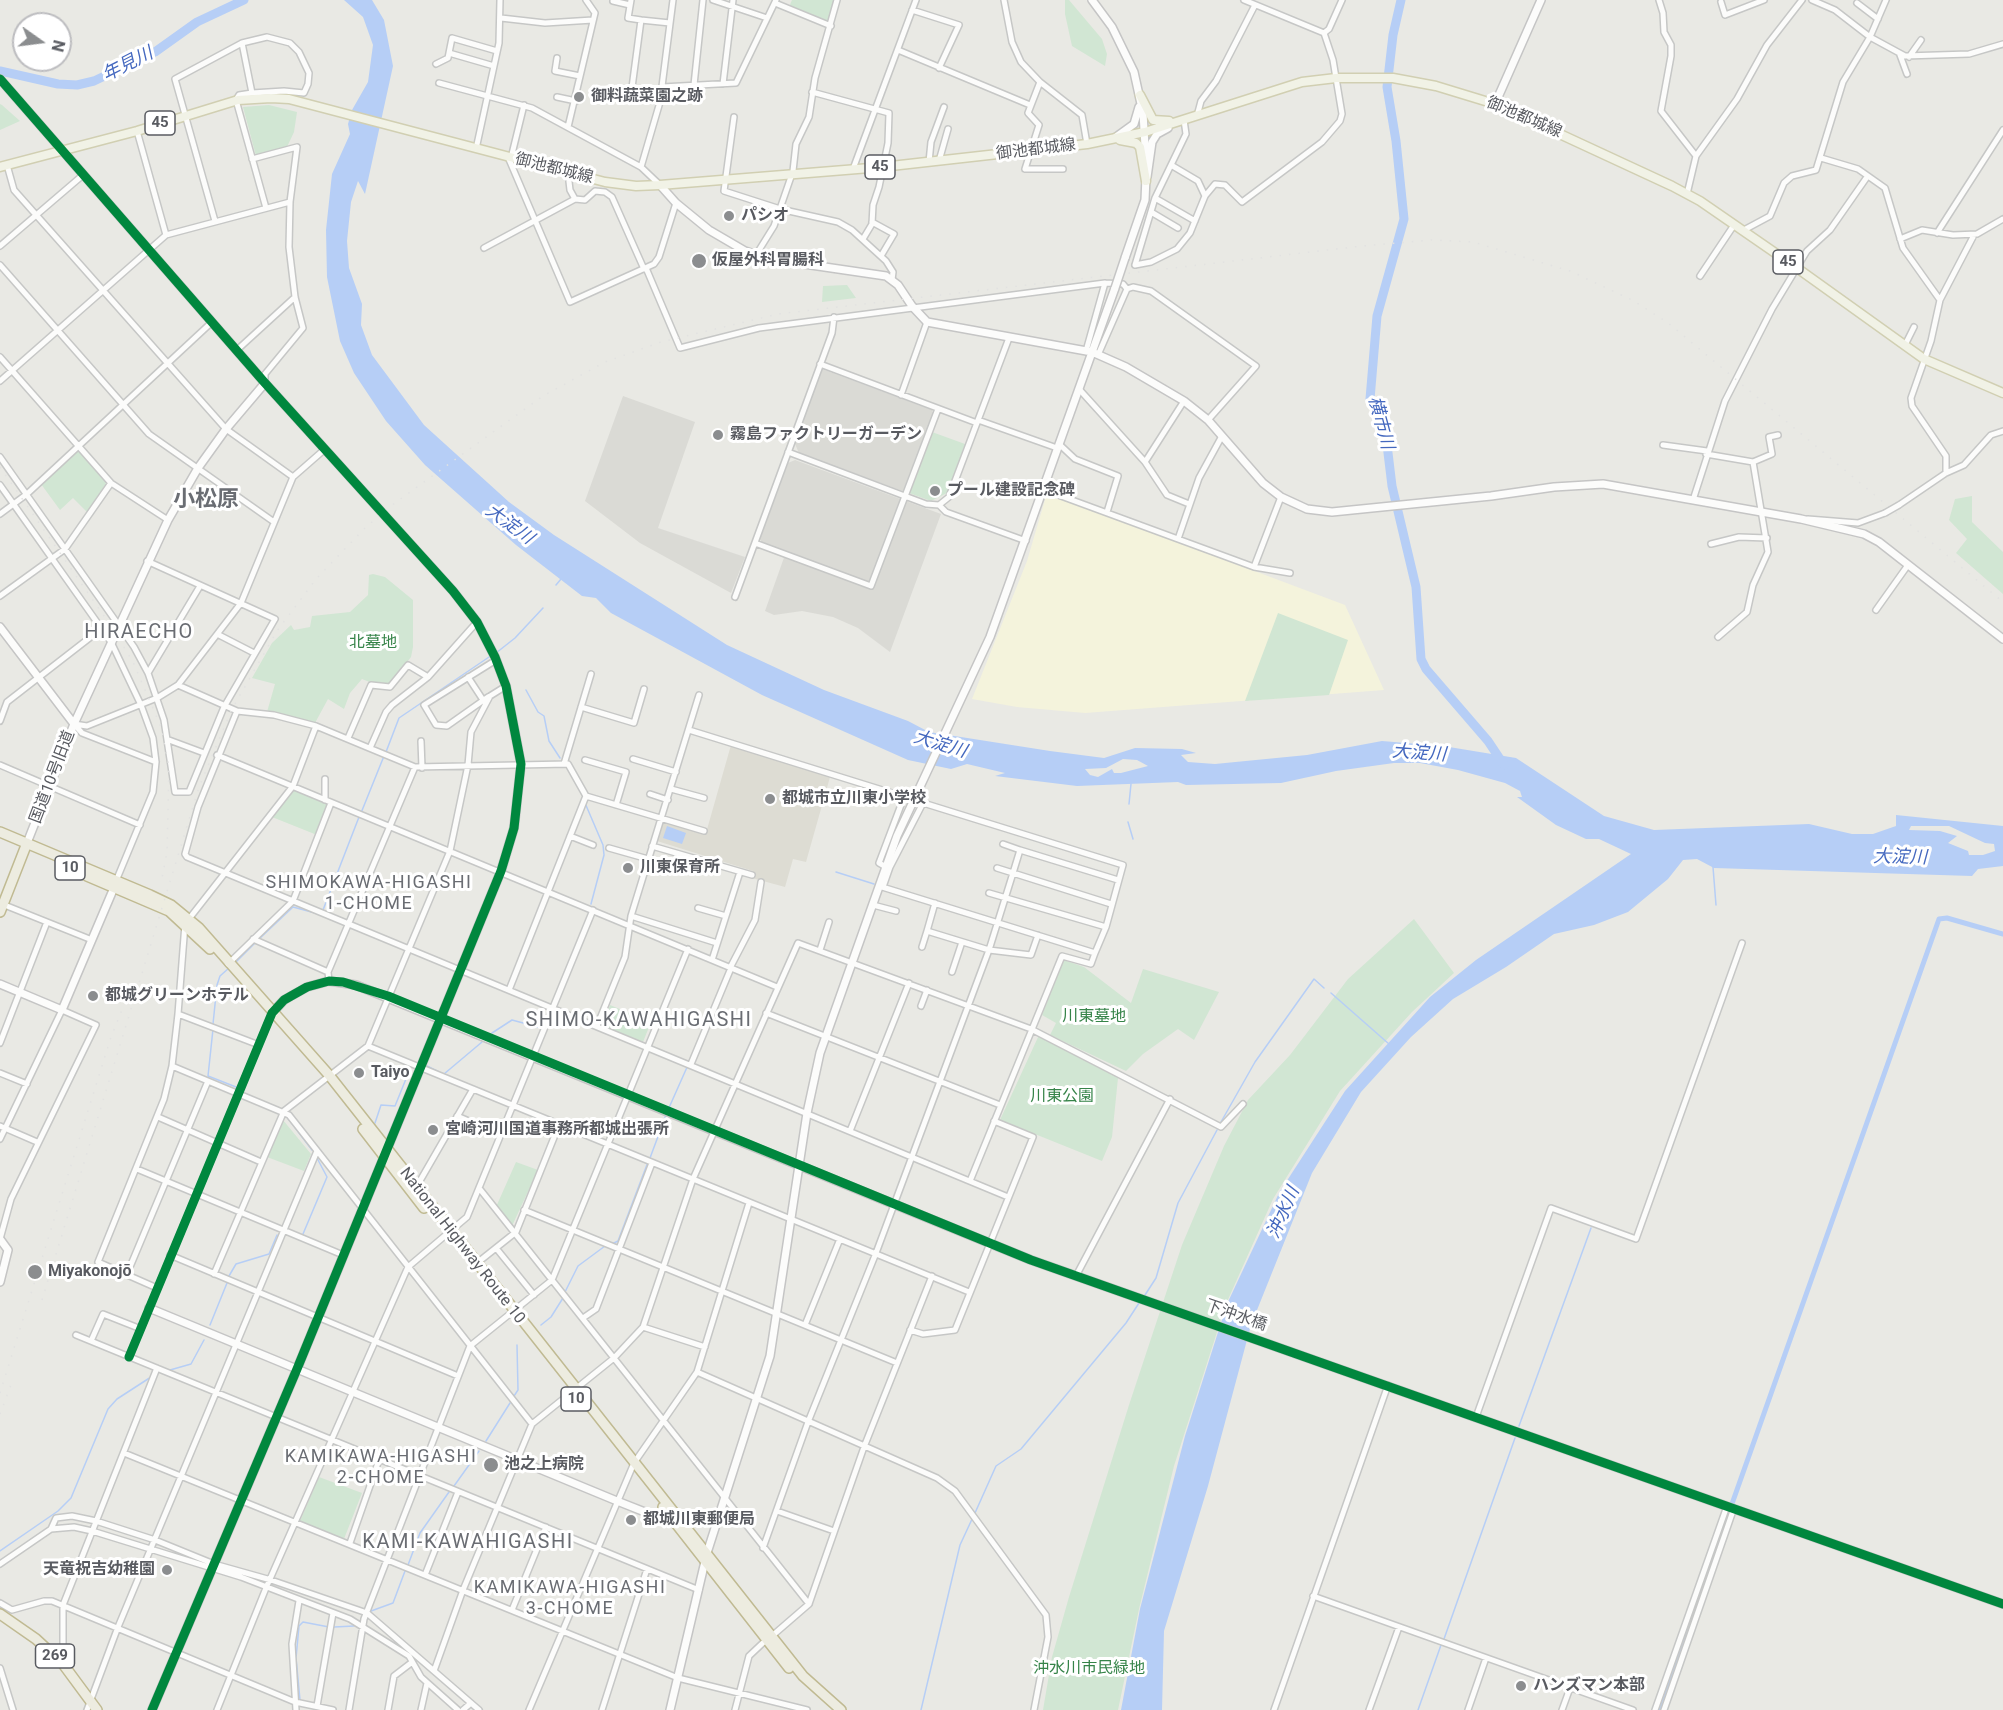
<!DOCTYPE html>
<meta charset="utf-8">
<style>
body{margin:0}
#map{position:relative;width:2003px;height:1710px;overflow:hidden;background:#e9e9e4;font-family:Roboto,sans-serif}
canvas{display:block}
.north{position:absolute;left:12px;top:12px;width:60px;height:60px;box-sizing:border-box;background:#fff;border:2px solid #bdbdc0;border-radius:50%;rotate:104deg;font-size:16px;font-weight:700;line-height:24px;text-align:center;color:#595b61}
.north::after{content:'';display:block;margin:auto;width:21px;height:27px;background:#8b8d8f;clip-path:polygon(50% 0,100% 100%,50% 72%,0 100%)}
</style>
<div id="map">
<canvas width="2003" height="1710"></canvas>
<div class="north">N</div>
</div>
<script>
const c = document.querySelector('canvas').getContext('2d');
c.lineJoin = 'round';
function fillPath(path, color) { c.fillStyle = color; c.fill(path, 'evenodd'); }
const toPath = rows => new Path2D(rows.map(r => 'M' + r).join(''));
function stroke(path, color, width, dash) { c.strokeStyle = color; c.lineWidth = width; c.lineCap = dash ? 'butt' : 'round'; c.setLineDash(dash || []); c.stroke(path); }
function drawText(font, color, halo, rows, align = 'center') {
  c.font = font + ' Roboto,"Noto Sans JP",sans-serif'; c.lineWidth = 6; c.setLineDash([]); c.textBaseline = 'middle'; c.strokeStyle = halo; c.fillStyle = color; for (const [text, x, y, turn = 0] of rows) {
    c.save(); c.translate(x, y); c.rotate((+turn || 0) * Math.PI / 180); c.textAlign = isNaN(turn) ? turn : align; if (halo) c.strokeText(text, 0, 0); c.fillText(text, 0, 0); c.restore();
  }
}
fillPath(toPath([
 [1047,493,1345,605,1384,690,1085,713,1017,707,972,699,1027,561]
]), '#f4f3dc');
fillPath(toPath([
 [822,369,932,410,933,413,903,491,799,453,795,444],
 [623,396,695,422,658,528,745,557,731,593,640,543,585,501],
 [795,460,941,514,890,652,858,628,833,617,802,611,774,615,765,611,786,552,762,543,760,539,788,463]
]), '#dadad5');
fillPath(toPath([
 [731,745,830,777,806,862,793,859,785,887,752,878,753,871,657,841,664,821,706,833]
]), '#dddcd3');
fillPath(toPath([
 [792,0,836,0,831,23,789,7],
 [1065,0,1069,0,1102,39,1107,54,1105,66,1072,46,1065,14],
 [0,104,2,105,20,121,0,130],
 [269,105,297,112,294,132,287,147,256,156,243,107],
 [847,285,856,298,822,302,823,286],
 [932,432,965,444,947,493,931,501,909,493],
 [76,451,80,451,107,482,87,512,73,498,60,510,41,484],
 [1972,496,1972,522,2003,552,2003,594,1956,553,1967,539,1949,520,1955,499],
 [373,574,385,577,413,600,413,647,411,657,394,679,388,684,372,683,362,679,350,693,344,709,328,699,315,723,267,712,275,684,252,678,272,643,291,625,294,630,310,627,312,616,350,612,368,595,369,575],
 [1278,613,1348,640,1329,695,1245,701],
 [296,790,328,803,317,835,272,817,292,791],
 [1414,919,1454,973,1412,1012,1340,1091,1273,1199,1226,1304,1174,1466,1139,1609,1118,1710,1043,1710,1052,1657,1069,1597,1129,1405,1182,1245,1224,1146,1248,1100,1290,1055,1348,979],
 [1064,960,1084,967,1131,1003,1143,969,1219,992,1194,1040,1178,1029,1143,1054,1126,1071,1050,1035,1056,1023,1042,1015],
 [610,1005,651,1022,643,1042,602,1026],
 [1039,1035,1118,1078,1112,1137,1102,1161,1000,1120],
 [283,1120,311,1154,304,1171,267,1157],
 [516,1162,538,1170,512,1226,496,1207],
 [319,1477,362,1493,344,1539,300,1521]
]), '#d1e6d3');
fillPath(toPath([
 [344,0,372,0,384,20,393,66,365,194,358,181,351,202,347,241,349,268,362,304,361,325,372,355,424,425,509,502,554,535,727,645,824,690,908,721,929,732,1050,751,1104,758,1135,748,1182,749,1196,753,1181,755,1188,762,1215,764,1307,755,1382,741,1443,746,1516,758,1604,816,1654,830,1809,824,1852,834,1873,834,1896,826,1896,815,2003,826,2003,866,1978,869,1972,876,1714,868,1697,859,1683,860,1668,879,1628,912,1594,925,1554,934,1506,967,1453,999,1411,1037,1361,1092,1312,1173,1251,1325,1208,1486,1164,1631,1162,1710,1121,1710,1140,1609,1185,1436,1227,1304,1279,1193,1345,1091,1430,997,1476,960,1631,854,1599,839,1586,839,1556,825,1517,797,1522,797,1520,791,1505,783,1458,770,1420,763,1394,763,1336,771,1281,783,1186,785,1178,782,1077,786,995,776,1005,773,967,764,951,769,908,760,762,695,611,613,596,598,582,596,516,545,425,465,386,421,354,373,340,341,327,277,326,230,332,174,350,134,348,124,352,110,368,82,373,45,363,17],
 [1123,759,1137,760,1148,766,1121,773,1114,773,1112,769,1098,777,1090,775,1085,769,1106,768],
 [1911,826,1949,826,1985,843,1994,844,1995,851,1983,855,1969,855,1968,851,1948,843,1957,836,1940,831,1909,830],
 [667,826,686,833,682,844,663,838]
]), '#b6cef6');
stroke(toPath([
 [556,585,561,579],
 [496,653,515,638,543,608],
 [526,690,538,712,544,716,549,741,560,758],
 [386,752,399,718,492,655],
 [585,803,603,845,604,855,591,904],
 [1129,804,1131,784],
 [361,813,384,756],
 [1128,822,1133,839],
 [1713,867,1716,905],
 [836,872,874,884],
 [323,910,359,817],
 [258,940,293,907,319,914],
 [235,963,255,943],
 [1331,993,1389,1044],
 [213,1024,217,985,220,976,229,968],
 [213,1029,208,1076,236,1087],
 [492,1033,512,1020,538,1027],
 [427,1066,439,1072],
 [444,1074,482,1042],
 [668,1110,688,1065],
 [287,1117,312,1150],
 [1221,1122,1255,1062,1314,979,1324,988],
 [375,1123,381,1105,395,1106,410,1069],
 [650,1158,666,1115],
 [303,1234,327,1177,317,1158],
 [612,1244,618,1241,648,1162],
 [229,1276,236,1264,269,1254,277,1235],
 [564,1294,578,1266,605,1246],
 [1145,1295,1156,1278,1178,1203,1217,1130],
 [210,1325,227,1283],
 [541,1325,551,1317,563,1298],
 [170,1370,191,1364,204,1340],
 [514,1396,518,1390,517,1345],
 [1519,1426,1591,1228],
 [486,1441,510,1403],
 [454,1486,479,1451],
 [975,1513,996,1466,1021,1449,1126,1323,1139,1303],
 [0,1551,58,1511,71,1498,108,1409,117,1399,151,1377],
 [408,1565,420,1533,449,1492],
 [371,1611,393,1603,405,1571],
 [334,1627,354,1626],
 [1444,1639,1515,1438],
 [300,1700,296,1658,299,1626,303,1622,329,1627],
 [921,1710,960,1545,973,1517],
 [1418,1710,1441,1645]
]), '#b6cef6', 1.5);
stroke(toPath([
 [1659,1710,1939,919,1947,918,2003,934]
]), '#b6cef6', 5);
stroke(toPath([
 [1401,0,1393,35,1387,87,1396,141,1404,219,1377,316,1370,399,1385,428,1392,486,1416,587,1421,659,1426,669,1488,741,1504,765],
 [0,71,58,84,77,85,94,81,155,52,197,22,244,0]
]), '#b6cef6', 9);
const street = toPath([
 [631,0,628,18,641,20],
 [713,0,767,18],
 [1004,0,1012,42,1021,62,1040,82,1082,115,1087,144],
 [1659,0,1663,13,1664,32,1671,45,1671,56,1661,111,1696,156],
 [1812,0,1835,10,1870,37,1905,56,1969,54,2003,44],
 [613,1,630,5],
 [1721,2,1725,15,1764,0],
 [775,3,831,26],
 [1857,3,1878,19],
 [912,10,959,25,939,68],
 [501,18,545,23,593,20],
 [1324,33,1329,29,1342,0],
 [898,50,1030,105],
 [449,53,452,38,497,51],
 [1900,55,1907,74],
 [1909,57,1921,40],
 [557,58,555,71,580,76],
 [436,64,448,58,449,53,494,66],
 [1040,82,1028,113,1039,125,1025,169,1063,169],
 [439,83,532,108,641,167,660,185],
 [723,84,733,0],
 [694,85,703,0],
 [662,87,736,83,776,0],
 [812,92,889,113,888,143,879,187,873,205,872,224,863,239],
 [252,93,239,95,236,100,266,208],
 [557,97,576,101],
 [660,102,631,95,641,20,670,23],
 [1197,116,1201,101,1216,81,1255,5],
 [734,117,724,191,780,209,838,222,852,230,886,261,893,272,892,280],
 [568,127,595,13,586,0],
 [137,131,166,235],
 [476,149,499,43,500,0],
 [508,157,570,302,654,264,659,257,676,203],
 [511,158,524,105],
 [1821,158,1858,169,1885,188,1903,248,1940,300,1931,341,1911,398,1912,406,1946,456,1946,473],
 [252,159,297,147,290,202,289,247,295,297,303,328,265,374,265,383],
 [939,161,948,129],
 [929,162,931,142,944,107],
 [7,165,14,190,226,429,293,477],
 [1171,165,1198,181,1205,196],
 [641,167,660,102,673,0],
 [853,169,916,0],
 [568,173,570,190,575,199],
 [1687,194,1696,156,1737,99,1767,45,1802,0],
 [1155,198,1195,221],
 [1151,212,1178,228],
 [215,221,175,79,242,43,267,37,290,43,299,52,309,73,308,84,304,93,284,91,252,93,242,43],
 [872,222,894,234,881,256],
 [1742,231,1770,216,1784,183,1792,176,1816,170,1843,82,1870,37,1886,0],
 [1937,233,2003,130],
 [1900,239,1922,230,1953,235,1977,234,2003,219],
 [0,246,83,175],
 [484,248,575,199,585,200,595,191,605,192,612,197,644,269],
 [756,255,774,226,793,171,796,144,809,117,815,78,837,0],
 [0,265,149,434,274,522],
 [1135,265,1151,262,1177,249,1190,233,1205,196,1215,184,1225,185,1242,202,1322,142,1340,121,1342,114,1333,60,1324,33,1244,0],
 [1135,265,1155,198,1186,134,1184,120],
 [646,268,680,348,759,328,1105,283,1086,351],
 [1700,276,1734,225],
 [1105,283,1123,284,1127,289],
 [1940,300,1973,237],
 [1905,345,1914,327],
 [237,350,295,297],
 [1098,355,1127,289,1133,287,1151,291,1256,366,1208,420],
 [0,357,111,483,168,520],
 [820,364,977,423],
 [0,381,166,235,290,202],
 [1079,389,1145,462,1167,495,1189,504],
 [901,395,927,322],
 [978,420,1057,448],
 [1059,444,1075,459,1118,476,1107,512],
 [1663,445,1707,451],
 [788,452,926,504,939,505,949,497,1009,338],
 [1706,454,1753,462],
 [0,457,134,647,148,673,164,720,175,792,189,792,224,707,275,619,147,561],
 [1145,462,1184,401],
 [0,485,111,642,141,705,153,738,156,762,153,792,116,881],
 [1042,489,1254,567,1281,497],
 [1693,500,1725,401,1772,309,1807,251,1830,230,1867,177],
 [939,505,946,512,1026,541],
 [1899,505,1946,473,1964,465,1991,435,2003,431],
 [0,514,27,494,212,322],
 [1808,519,1858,523,1885,513],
 [1178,539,1199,478,1222,436],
 [755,543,871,586,938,409],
 [1711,544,1739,537,1767,538],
 [1254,567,1290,573],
 [0,596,65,549,111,483],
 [735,597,832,333,834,317],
 [1876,610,1908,565],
 [219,635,254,653],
 [1718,637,1747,612,1753,585,1768,552,1753,462,1772,454,1769,437,1778,435],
 [148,673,200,586],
 [468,677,483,700],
 [178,685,237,711,274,715,316,726,415,767,568,764,586,796,704,831],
 [488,697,447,726,436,725,424,705,496,660],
 [581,707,634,723,644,689],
 [237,711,198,807,185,854,187,857,1008,1197],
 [0,721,7,702,101,629],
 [74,724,87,726,157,698,178,685,241,603,293,477,325,449],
 [74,724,82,733,156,762],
 [689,730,908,798],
 [348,738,371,685,390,687,408,665,428,677],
 [169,740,204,753],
 [421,741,422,768],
 [370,748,386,712,392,705,428,677,477,622],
 [217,755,777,987],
 [633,759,676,772],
 [585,760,626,772,616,805],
 [564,764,591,674],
 [0,765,140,825],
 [671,789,704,798],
 [650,794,668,800],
 [325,800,325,779],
 [570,836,593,845],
 [1003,844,1020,850],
 [652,846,752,875],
 [609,848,648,859],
 [886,867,879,863,904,797],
 [997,868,1013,873,1020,850,1118,880],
 [879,886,1095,953,1106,927,1123,865,920,802],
 [883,887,890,867,923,803],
 [989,893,1106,927],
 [935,903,927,931,989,950,1031,955,1038,935],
 [2,904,92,940],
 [873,905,896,911],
 [698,908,726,916],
 [631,916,717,943],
 [253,939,328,972],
 [922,947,927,931],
 [820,950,829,922],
 [712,960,740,872],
 [228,964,293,901,331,803],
 [730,968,755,920,761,882],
 [952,972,962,942],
 [329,981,328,972,415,767],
 [509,990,586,796],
 [921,1006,927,990],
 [766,1013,1000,1105],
 [178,1014,259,1045],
 [597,1026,625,957,631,916,699,695],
 [0,1043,47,922],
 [368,1046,969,1292],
 [691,1064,731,968],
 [172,1066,289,1115,532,1424],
 [0,1073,27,1084],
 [457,1116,501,1135],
 [158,1117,261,1162],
 [0,1126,37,1142],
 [850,1131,909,983],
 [0,1139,62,1010,96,1025,11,1199,0,1239],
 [137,1169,343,1255],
 [970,1181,1062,956,1091,964,1095,953],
 [417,1186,473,1089],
 [479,1188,809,1604],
 [524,1210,897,1363],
 [496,1248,534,1295],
 [170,1255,458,1376],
 [472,1267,516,1232,559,1125],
 [127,1274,208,1081],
 [214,1274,284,1111,368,1046,450,851,468,765,471,732,490,696,506,686],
 [1076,1276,1170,1099],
 [157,1288,98,1262,164,1099,172,1066,178,1014,185,924,293,786,316,726],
 [583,1318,596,1309,652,1163],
 [805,1325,840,1239],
 [643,1327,705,1347],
 [910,1330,923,1334,955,1330,1033,1137,994,1121],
 [76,1335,699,1590],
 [91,1341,103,1314,141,1329],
 [129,1357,272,1013],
 [697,1372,937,1478,955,1491,1046,1615,1048,1637,1034,1710],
 [1476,1417,1551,1208,1636,1239,1742,943],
 [124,1453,678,1678,807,1710],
 [777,1511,834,1531],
 [51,1529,74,1527,92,1531,241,1577,350,1619,409,1656,421,1677,458,1710],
 [350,1543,379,1460],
 [763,1548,808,1422,876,1253,989,950,1013,873,1111,904],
 [0,1564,51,1529,56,1518,72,1516,96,1521,155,1540,214,1564,271,1580,367,1613,479,1710],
 [425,1575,458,1492],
 [1313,1596,1633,1710],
 [0,1603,12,1610,44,1601,52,1601,295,1702,333,1710],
 [512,1610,546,1527],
 [772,1636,809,1604,864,1447,932,1276],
 [63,1663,63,1605,157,1368],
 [0,1668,13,1710],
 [434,1671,463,1590,532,1424,614,1358,643,1327,693,1179,798,943,1031,1029,1221,1127,1243,1104],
 [317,1706,333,1613],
 [87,1710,118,1627,317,1151],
 [217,1710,266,1588,408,1267,467,1217,593,910],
 [296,1710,292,1644,299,1601],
 [349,1710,364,1619,470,1346,552,1280,688,949],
 [388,1710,394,1676,411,1663],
 [421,1710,427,1683],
 [463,1710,471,1703],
 [529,1710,634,1463,697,1372,749,1203],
 [602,1710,647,1569],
 [735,1710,749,1656,766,1640],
 [1274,1710,1388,1385],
 [1369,1710,1399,1627],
 [1468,1710,1486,1658],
 [1562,1710,1570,1688],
 [1655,1710,1727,1506],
 [1664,1710,1734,1508]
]);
const secondary = toPath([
 [1092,0,1112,27,1134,72,1143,113,1146,163],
 [0,79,265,383,453,591,477,622,495,657,506,686,521,764,514,828,501,871,297,1369,152,1710],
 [1495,104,1541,0],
 [1116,137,1134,124,1139,107],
 [1147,177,1152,142,1157,134,1168,128],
 [660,185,676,203,709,230,745,251,770,259,886,276,898,285,912,306,927,322,1092,352,1126,367,1184,401,1208,420,1263,483,1281,497,1307,509,1332,512,1491,496,1554,487,1603,484,1801,519,1864,534,1879,542,2003,639],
 [1125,258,1145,200,1146,177],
 [0,627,74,724],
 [27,843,74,724,168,520,198,468,226,429,265,383],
 [0,984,62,1010,116,883],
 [272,1013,284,1000,307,987,329,981,356,985,1031,1260,2003,1604],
 [0,1239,8,1250,0,1282],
 [149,1308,617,1501,660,1518,674,1516],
 [670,1710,707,1553,770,1356,807,1113,820,1053,897,836,990,637,1115,288]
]);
const primary = toPath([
 [1140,95,1153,120,1169,121],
 [1120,140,1136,143,1140,147,1146,181],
 [0,167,137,131,238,100,271,98,289,99,605,182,636,186,660,185,882,167,1087,144,1145,132,1302,82,1336,78,1393,78,1436,86,1495,104,1672,186,1700,201,1797,268,1924,359,2003,393]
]);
const highway = toPath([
 [0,832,150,895,171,905,199,928,329,1075,803,1676,841,1710],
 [87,876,169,911,210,949],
 [0,912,27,843],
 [363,1129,424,1208],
 [663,1507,789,1668],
 [0,1614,36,1639,63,1664,97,1710]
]);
stroke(street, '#c6c7c6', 8);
stroke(secondary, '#c5c5c5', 10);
stroke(primary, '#d1cfb2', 11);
stroke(highway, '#c0ba92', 12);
stroke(street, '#fcfcfb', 5);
stroke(secondary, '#fcfcfb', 7);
stroke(primary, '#f1f2e6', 8);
stroke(highway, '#edece0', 9);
stroke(toPath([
 [0,467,111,626,133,662,161,727,169,767,167,852,162,878],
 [42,1300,199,787,232,709,277,631,316,579,364,529,388,508,543,396,605,362,661,342,778,314,1362,246,1432,240,1473,242,1570,271,1632,300,1667,322,2003,602],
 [0,1393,111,1037,124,1005],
 [0,1414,11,1385]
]), '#e2e2e1', 1.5, [1.5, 8]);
const streetBridge = toPath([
 [1885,513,1899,505]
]);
const secondaryBridge = toPath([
 [1115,288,1125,258]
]);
stroke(streetBridge, '#c6c7c6', 8, []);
stroke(secondaryBridge, '#c5c5c5', 10, []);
stroke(streetBridge, '#fcfcfb', 5);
stroke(secondaryBridge, '#fcfcfb', 7);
stroke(toPath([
 [0,79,265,383,453,591,477,622,495,657,506,686,521,764,514,828,501,871,297,1369,152,1710],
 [129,1357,272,1013,284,1000,307,987,329,981,343,982,388,996,1031,1260,2003,1604]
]), '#00873e', 9);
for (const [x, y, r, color] of [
 [579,97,6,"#8b8d8f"],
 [729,216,6,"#8b8d8f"],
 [699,261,8,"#8b8d8f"],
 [718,435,6,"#8b8d8f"],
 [935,491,6,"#8b8d8f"],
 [770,799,6,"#8b8d8f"],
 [628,868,6,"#8b8d8f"],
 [93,996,6,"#8b8d8f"],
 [359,1073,6,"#8b8d8f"],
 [433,1130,6,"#8b8d8f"],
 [35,1272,8,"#8b8d8f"],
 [491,1465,8,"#8b8d8f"],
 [631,1520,6,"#8b8d8f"],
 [167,1570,6,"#8b8d8f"],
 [1521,1686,6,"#8b8d8f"]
]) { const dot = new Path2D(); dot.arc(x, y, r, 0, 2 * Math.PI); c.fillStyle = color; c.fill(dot); stroke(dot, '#fff', 2); }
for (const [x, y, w] of [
 [160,123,30],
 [880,167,30],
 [1788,262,30],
 [70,868,30],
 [576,1399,30],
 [55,1656,39]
]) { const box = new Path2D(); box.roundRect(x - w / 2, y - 12, w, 24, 4.5); c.fillStyle = '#fff'; c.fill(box); stroke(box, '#595b61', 1.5); }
drawText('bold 15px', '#595b61', null, [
 ["45",160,123],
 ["45",880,167],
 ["45",1788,262],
 ["10",70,868],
 ["10",576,1399],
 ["269",55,1656]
]);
drawText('bold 16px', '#595b61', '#fff', [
 ["御料蔬菜園之跡",591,97],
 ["パシオ",741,216],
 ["仮屋外科胃腸科",712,261],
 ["霧島ファクトリーガーデン",730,435],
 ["プール建設記念碑",947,491],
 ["都城市立川東小学校",782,799],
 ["川東保育所",640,868],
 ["都城グリーンホテル",105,996],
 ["Taiyo",371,1073],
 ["宮崎河川国道事務所都城出張所",445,1130],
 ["Miyakonojō",48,1272],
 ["池之上病院",504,1465],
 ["都城川東郵便局",643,1520],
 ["天竜祝吉幼稚園",155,1570,"right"],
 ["ハンズマン本部",1533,1686]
], 'left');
drawText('16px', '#595b61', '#fff', [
 ["御池都城線",1524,118,23],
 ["御池都城線",1036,150,-7],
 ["御池都城線",554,169,14],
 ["国道10号旧道",53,777,-69],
 ["National Highway Route 10",462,1246,52],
 ["下沖水橋",1236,1316,19]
]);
drawText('16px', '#368449', '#fff', [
 ["北墓地",373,643],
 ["川東墓地",1094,1017],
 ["川東公園",1062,1097],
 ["沖水川市民緑地",1089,1669]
]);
drawText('italic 18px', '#4468bf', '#fff', [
 ["年見川",128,65,-27],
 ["横市川",1380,423,75],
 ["大淀川",509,525,36],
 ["大淀川",940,745,17],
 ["大淀川",1419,754,4],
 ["大淀川",1900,858,1],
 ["沖水川",1284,1213,-66]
]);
c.letterSpacing = '1.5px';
drawText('18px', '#6a6d73', '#fff', [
 ["SHIMOKAWA-HIGASHI",369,883],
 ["1-CHOME",369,904],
 ["KAMIKAWA-HIGASHI",381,1457],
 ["2-CHOME",381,1478],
 ["KAMIKAWA-HIGASHI",570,1588],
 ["3-CHOME",570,1609]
]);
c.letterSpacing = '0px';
c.letterSpacing = '1.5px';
drawText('20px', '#6a6d73', '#fff', [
 ["HIRAECHO",139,633],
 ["SHIMO-KAWAHIGASHI",639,1021],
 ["KAMI-KAWAHIGASHI",468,1543]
]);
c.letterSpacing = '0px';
drawText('bold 22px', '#6a6d73', '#fff', [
 ["小松原",206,500]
]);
</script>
